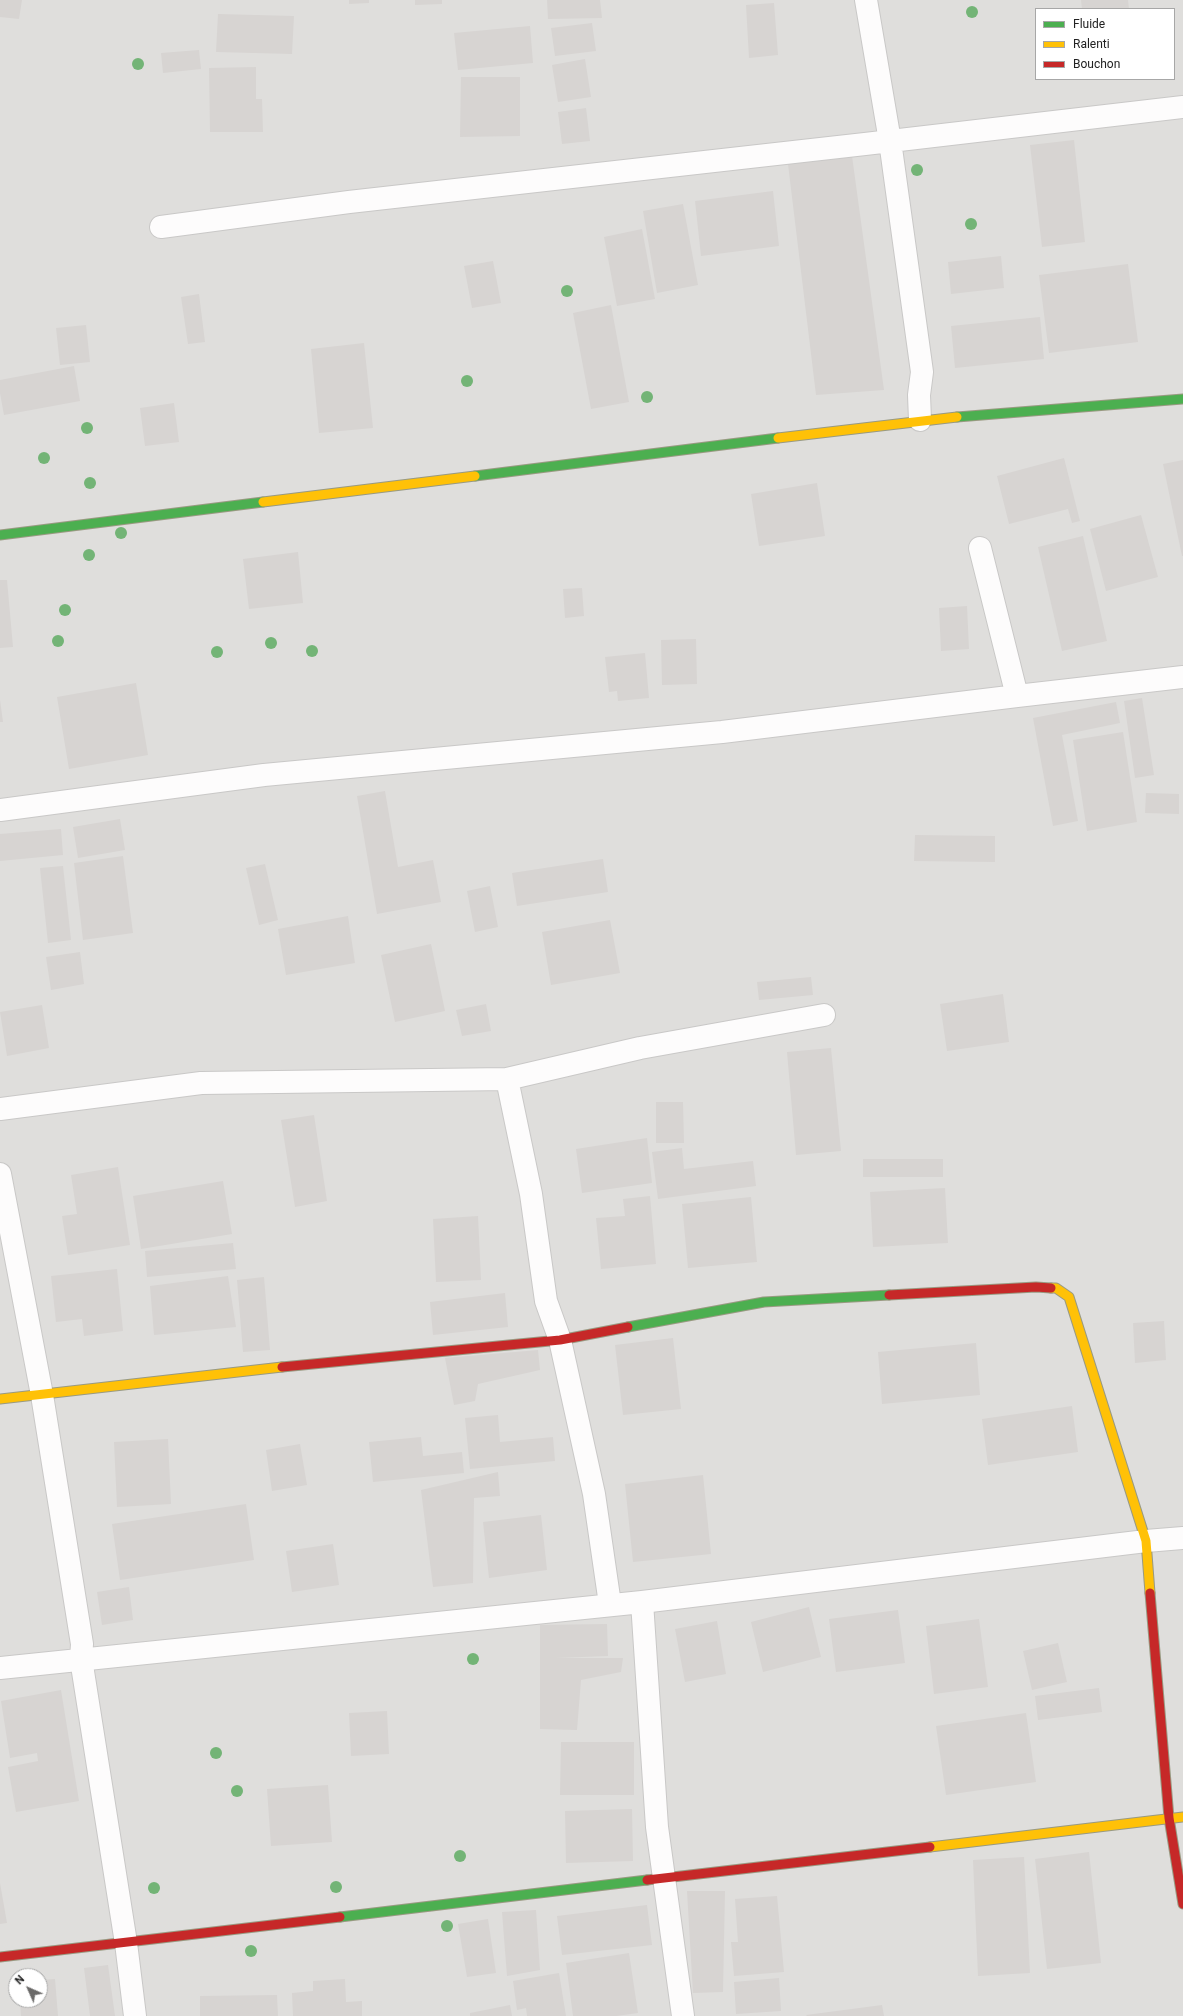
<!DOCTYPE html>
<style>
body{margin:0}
#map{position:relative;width:1183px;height:2016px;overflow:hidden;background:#f0eeeb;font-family:Roboto,sans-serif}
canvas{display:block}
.legend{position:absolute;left:1035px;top:8px;width:140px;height:72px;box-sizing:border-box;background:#fff;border:1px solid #a7a7a7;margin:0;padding:5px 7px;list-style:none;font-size:12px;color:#222}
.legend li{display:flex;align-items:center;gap:8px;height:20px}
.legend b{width:20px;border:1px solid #a7a7a7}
.north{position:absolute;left:8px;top:1968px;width:40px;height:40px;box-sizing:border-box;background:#fff;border:1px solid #a7a7a7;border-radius:50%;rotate:315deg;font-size:11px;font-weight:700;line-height:16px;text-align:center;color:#222}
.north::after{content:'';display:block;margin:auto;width:14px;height:18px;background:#6a6968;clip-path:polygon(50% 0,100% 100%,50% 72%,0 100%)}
</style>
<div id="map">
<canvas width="1183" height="2016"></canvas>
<ul class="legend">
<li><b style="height:5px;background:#4caf50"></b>Fluide</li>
<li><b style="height:5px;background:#ffc107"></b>Ralenti</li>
<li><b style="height:5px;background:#c62828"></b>Bouchon</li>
</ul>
<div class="north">N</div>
</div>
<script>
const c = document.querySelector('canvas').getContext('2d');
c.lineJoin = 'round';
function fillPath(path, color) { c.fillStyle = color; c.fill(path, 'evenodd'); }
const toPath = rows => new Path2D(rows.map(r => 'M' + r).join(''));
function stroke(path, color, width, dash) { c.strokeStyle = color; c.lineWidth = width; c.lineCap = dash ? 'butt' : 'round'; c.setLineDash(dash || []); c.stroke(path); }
fillPath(toPath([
 [0,0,1183,0,1183,2016,0,2016],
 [1036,9,1174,9,1174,79,1036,79],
 [16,1976,40,1976,40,2000,16,2000]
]), '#dfdedc');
fillPath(toPath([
 [0,0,22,0,19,19,0,17],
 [349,0,369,0,369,3,349,4],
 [415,0,442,0,442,4,415,5],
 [547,0,600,0,602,18,548,19],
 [1081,0,1128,0,1129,9,1082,9],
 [774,3,778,55,749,58,746,5],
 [218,14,294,16,292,54,216,52],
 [592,23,596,51,555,56,551,28],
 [530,26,533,63,458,70,454,33],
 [199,50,201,69,163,73,161,53],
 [585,59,591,97,558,102,552,65],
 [256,67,256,99,262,99,263,132,210,132,209,68],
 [461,77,520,77,520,136,460,137],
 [586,108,590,141,562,144,558,112],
 [1074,140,1085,242,1042,247,1030,145],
 [852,156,884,390,816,395,788,164],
 [773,191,779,246,701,256,695,201],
 [683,204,698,285,657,293,643,211],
 [642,229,655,299,617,306,604,237],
 [1001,256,1004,288,951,294,948,262],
 [493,261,501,303,472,308,464,266],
 [1128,264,1138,342,1049,353,1039,275],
 [199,294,205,342,188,344,181,297],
 [611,305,629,402,591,409,573,313],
 [1040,317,1044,359,955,368,951,326],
 [86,325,90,362,60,365,56,328],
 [364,343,373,428,319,433,311,349],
 [74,366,80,401,4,415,0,393,0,380],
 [174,403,179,442,145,446,140,408],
 [1064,458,1080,521,1072,523,1068,509,1009,524,997,476],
 [1183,460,1183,556,1182,556,1163,464],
 [817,483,825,536,759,546,751,494],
 [1141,515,1158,577,1106,591,1090,529],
 [1083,536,1107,641,1062,651,1038,547],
 [298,552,303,603,249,609,243,559],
 [0,580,7,580,13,647,0,648],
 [582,588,584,616,565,618,563,589],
 [967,606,969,649,941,651,939,608],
 [696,639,697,684,662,685,661,640],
 [645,653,649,698,618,701,617,691,609,692,605,657],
 [136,683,148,755,69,769,57,697],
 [1142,698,1154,775,1135,778,1124,701],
 [0,700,3,722,0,722],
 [1116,702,1120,723,1062,735,1078,821,1053,826,1033,718],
 [1123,732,1137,822,1087,831,1073,740],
 [385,791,398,867,433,860,441,902,377,914,357,796],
 [1146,793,1179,794,1179,814,1145,813],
 [120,819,125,850,78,858,73,827],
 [61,829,63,855,0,861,0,834],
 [915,835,995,836,995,862,914,861],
 [123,856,133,933,83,940,74,863],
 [603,859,608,892,517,906,512,873],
 [265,864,278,920,259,925,246,868],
 [63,866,71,940,48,943,40,868],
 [490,886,498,927,475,932,467,891],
 [348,916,355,963,286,975,278,929],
 [610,920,620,973,551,985,542,932],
 [431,944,445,1011,395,1022,381,955],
 [80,952,84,984,51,990,46,957],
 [811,977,813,995,759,1000,757,982],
 [1003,994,1009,1042,947,1051,940,1004],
 [486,1004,491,1031,462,1036,456,1010],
 [42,1005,49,1048,7,1056,0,1012],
 [831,1048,841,1151,796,1155,787,1052],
 [656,1102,683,1102,684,1143,656,1143],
 [314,1115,327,1201,295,1207,281,1120],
 [647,1138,652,1183,582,1193,576,1149],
 [682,1148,684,1169,753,1161,756,1186,658,1199,652,1152],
 [863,1159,943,1159,943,1177,863,1177],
 [118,1167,130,1245,68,1255,62,1216,77,1214,71,1175],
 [223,1181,232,1234,141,1249,133,1196],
 [945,1188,948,1243,873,1247,870,1192],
 [650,1196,656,1264,601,1269,596,1218,625,1216,623,1199],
 [751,1197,757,1262,688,1268,682,1204],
 [478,1216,481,1280,436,1282,433,1219],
 [233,1243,236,1269,147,1277,145,1251],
 [117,1269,123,1331,84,1336,82,1319,56,1322,51,1276],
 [228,1276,236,1327,154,1335,150,1286],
 [264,1277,270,1350,243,1352,237,1280],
 [505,1293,508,1327,433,1335,430,1302],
 [1164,1321,1166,1360,1135,1363,1133,1323],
 [673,1338,681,1409,623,1415,615,1345],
 [976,1343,980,1395,882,1404,878,1352],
 [538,1350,540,1370,478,1384,475,1401,454,1405,445,1358],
 [1072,1406,1078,1452,988,1465,982,1419],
 [498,1415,500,1442,553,1437,555,1461,470,1469,465,1418],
 [421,1437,423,1456,462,1452,464,1473,373,1482,369,1442],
 [168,1439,171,1504,117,1507,114,1442],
 [300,1444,307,1485,272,1491,266,1450],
 [498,1472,500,1496,474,1498,473,1583,433,1587,421,1490],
 [703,1475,711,1554,633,1562,625,1484],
 [246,1504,254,1560,120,1580,112,1524],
 [541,1515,547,1570,489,1578,483,1522],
 [333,1544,339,1585,292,1592,286,1551],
 [129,1587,133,1620,102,1625,97,1592],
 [809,1607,821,1657,763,1672,751,1622],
 [898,1610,905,1663,836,1672,829,1619],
 [979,1619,988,1687,934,1694,926,1626],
 [717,1621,726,1674,685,1682,675,1629],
 [607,1624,608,1656,556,1658,623,1658,621,1672,581,1680,577,1730,540,1729,540,1625],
 [1058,1643,1067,1682,1032,1690,1023,1651],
 [1099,1688,1102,1712,1038,1720,1035,1696],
 [61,1690,79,1801,16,1812,8,1767,38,1761,37,1753,10,1758,1,1701],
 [387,1711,389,1754,351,1756,349,1713],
 [1026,1713,1036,1782,946,1795,936,1726],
 [561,1742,634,1742,634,1795,560,1795],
 [328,1785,332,1842,271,1846,267,1789],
 [632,1809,633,1861,566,1863,565,1811],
 [1089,1852,1101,1963,1047,1969,1035,1859],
 [1024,1857,1030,1973,978,1976,973,1860],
 [0,1883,7,1923,0,1924],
 [687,1891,725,1891,723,1992,693,1993],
 [777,1896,784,1972,734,1976,731,1942,738,1942,735,1899],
 [647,1905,652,1945,562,1955,557,1916],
 [536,1910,540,1970,507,1976,502,1912],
 [488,1919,496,1973,467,1977,458,1924],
 [629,1953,638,2013,616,2016,573,2016,566,1963],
 [108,1965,115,2016,90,2016,84,1968],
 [559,1973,566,2016,527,2016,526,2008,517,2010,513,1981],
 [779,1978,781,2011,736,2014,734,1982],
 [55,1979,58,2016,21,2016,20,2000,40,2000,40,1980],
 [345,1979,346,2002,362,2001,362,2016,293,2016,292,1993,313,1991,313,1981],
 [277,1995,278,2016,200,2016,200,1996],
 [510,2005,512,2016,470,2016,470,2013],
 [882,2005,884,2016,807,2016,806,2015]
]), '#d7d4d2');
const street = toPath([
 [866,0,890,141,922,372,919,395,920,420],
 [161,227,349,202,865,144,1183,107],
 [980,548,1017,696],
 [0,810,264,775,722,732,1017,696,1183,677],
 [507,1079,531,1194,546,1301,560,1340,594,1494,610,1604],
 [0,1109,201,1083,507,1079,640,1048,824,1015],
 [0,1174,42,1395,82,1644,81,1659,126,1943,135,2016],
 [642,1602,657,1827,683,2016],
 [0,1668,642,1602,1146,1541,1183,1538]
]);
const fast = toPath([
 [957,417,1183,399],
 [475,476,778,438],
 [0,535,263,502],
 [628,1327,764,1302,889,1295],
 [340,1917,647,1880]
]);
const slow = toPath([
 [778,438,957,417],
 [263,502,475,476],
 [1051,1288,1056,1288,1069,1297,1146,1541,1150,1593],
 [0,1399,282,1367],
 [930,1847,1183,1817]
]);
const jam = toPath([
 [889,1295,1036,1287,1051,1288],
 [282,1367,560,1340,628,1327],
 [1150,1593,1169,1818,1183,1904],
 [647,1880,930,1847],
 [0,1957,340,1917]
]);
stroke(street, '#c9c8c7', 24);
stroke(fast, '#999a82', 11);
stroke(slow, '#999a82', 11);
stroke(jam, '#999a82', 11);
stroke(street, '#fdfcfc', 22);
stroke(fast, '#4caf50', 9);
stroke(slow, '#ffc107', 9);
stroke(jam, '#c62828', 9);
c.fillStyle = '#73b476';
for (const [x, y] of [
 [972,12],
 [138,64],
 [917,170],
 [971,224],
 [567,291],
 [467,381],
 [647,397],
 [87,428],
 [44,458],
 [90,483],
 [121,533],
 [89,555],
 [65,610],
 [58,641],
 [271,643],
 [312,651],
 [217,652],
 [473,1659],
 [216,1753],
 [237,1791],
 [460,1856],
 [336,1887],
 [154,1888],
 [447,1926],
 [251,1951]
]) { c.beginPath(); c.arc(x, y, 6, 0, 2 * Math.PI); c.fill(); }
</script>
